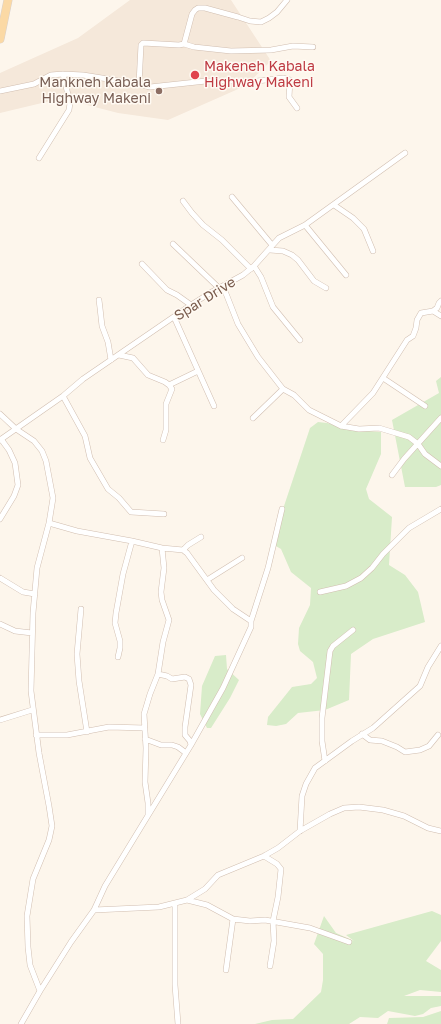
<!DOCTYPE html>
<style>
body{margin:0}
canvas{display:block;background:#fdf6ec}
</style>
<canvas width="441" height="1024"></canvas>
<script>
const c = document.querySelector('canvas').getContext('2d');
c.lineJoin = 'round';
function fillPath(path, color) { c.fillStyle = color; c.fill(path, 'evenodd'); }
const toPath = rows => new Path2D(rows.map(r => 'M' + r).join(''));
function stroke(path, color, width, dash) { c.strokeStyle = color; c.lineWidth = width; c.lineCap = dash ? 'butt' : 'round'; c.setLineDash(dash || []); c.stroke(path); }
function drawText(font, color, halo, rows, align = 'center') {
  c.font = font + ' "Golos Text",sans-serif'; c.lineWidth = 3; c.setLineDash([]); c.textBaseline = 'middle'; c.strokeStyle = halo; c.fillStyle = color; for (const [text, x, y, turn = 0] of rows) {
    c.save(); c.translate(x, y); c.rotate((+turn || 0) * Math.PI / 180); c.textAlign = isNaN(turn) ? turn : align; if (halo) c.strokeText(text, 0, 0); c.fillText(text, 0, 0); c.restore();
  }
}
fillPath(toPath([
 [130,0,231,0,271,61,245,86,168,120,118,113,87,105,67,97,0,113,0,73,78,38]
]), '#f5e8da');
fillPath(toPath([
 [441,377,441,485,436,487,405,487,392,420,439,393,436,381],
 [318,422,327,423,353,430,381,432,381,454,366,489,369,499,392,517,389,565,405,575,418,592,425,622,373,639,351,654,349,700,325,710,298,713,286,724,276,726,267,725,268,717,292,687,311,684,317,678,313,662,300,651,298,644,299,628,310,605,311,588,291,572,281,549,274,545,274,536,310,428],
 [226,655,227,669,239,680,230,698,211,728,207,728,200,714,202,686,215,656],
 [432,911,441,915,441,941,426,961,441,970,441,992,420,990,404,996,441,996,441,1006,431,1008,423,1014,415,1016,388,1011,378,1018,360,1017,349,1024,255,1024,272,1020,293,1019,321,992,323,980,323,954,314,944,324,916,336,933,354,941,346,935],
 [441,1011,441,1024,387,1024,389,1018,423,1017]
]), '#d8ecc9');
const minor = toPath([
 [184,44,194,47,231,51,271,50,293,46,313,47],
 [139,84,141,45,143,43,179,45,184,44,192,14,195,10,198,8,205,8,238,17,250,21,261,22,269,18,277,12,287,0],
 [0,91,34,84,51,75,63,74,83,75,139,84,150,87,206,81,257,81,283,78,290,80,289,97,297,108],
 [39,158,69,110,70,103,63,74],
 [232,197,272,245],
 [183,201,192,213,203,225,222,240,251,269],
 [334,205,353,218,364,229,373,251],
 [305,225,346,275],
 [173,244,219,288],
 [270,250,283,251,292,255,298,260,314,281,326,288],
 [142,264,167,290,177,295,191,305],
 [254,266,261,277,273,307,300,340],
 [223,286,238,324,258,357,283,389,294,395,309,410,341,426,359,429,379,428,409,437,418,444,425,454,441,466],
 [99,300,100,308,102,326,108,342,111,360],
 [433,311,441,316],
 [174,317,214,406],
 [119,355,133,358,148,375,165,382,169,385,172,389,166,404,166,430,163,440],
 [383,378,425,406],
 [169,385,198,371],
 [63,396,85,436,90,458,108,489,119,498,131,512,164,514],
 [0,414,16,429,34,441,42,451,46,461,53,498,49,523,37,568,33,613,31,691,39,753,49,806,52,826,49,840,33,879,27,916,28,947,30,965,40,991,21,1024],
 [253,418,283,389],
 [341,426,373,393,407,340,413,336,416,328,417,320,421,313,433,311,437,308,439,303,441,301],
 [0,440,63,396,83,379,191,305,210,293,243,275,254,266,279,238,305,225,405,153],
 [392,475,404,459,441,418],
 [0,519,14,496,18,485,15,463,9,450,1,439],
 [183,550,188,545,201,537],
 [0,578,23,592,35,594],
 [207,580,242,558],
 [320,592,346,586,361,578,372,568,383,554,409,528,441,509],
 [81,609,77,654,79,681,87,732],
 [251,621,268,568,282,509],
 [0,624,15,631,32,633],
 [118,657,120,648,120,641,115,623,116,613,123,574,132,541],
 [158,674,167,676,172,679,185,677,189,679,191,685,185,727,185,735,190,741,191,745],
 [0,720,32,710],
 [362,734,370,740,382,741,397,747,405,752,420,750,429,746,438,735],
 [36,735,67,735,109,727,145,728],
 [145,739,161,745,172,745,178,747,186,753],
 [325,761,322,741,322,718,330,651,333,646,353,630],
 [148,815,148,803,145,782,146,748,144,714,150,694,158,674,163,642,169,620,162,600,161,592,164,568,162,548],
 [300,831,302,796,306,784,315,768,352,741,373,728,420,686,428,667,441,646],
 [264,856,277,864,281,869,278,897,273,921,274,941,270,966],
 [187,900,207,905,233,919,250,921,265,920,310,928,349,942],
 [175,904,175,985,178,1024],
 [94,910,159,907,187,900,205,889,218,875,264,856,278,848,300,831,330,814,344,808,359,807,383,810,404,816,428,828,441,831],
 [226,970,233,919],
 [40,991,71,942,94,910,105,886,191,745,223,688,251,627,251,621,233,609,214,590,187,553,183,550,162,548,132,541,77,531,49,523]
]);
const primary = toPath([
 [0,39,8,0]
]);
stroke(minor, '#d1beb0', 6);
stroke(primary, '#dad1cd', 9);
stroke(minor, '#fff', 5);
stroke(primary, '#fbd9a5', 8);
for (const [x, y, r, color] of [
 [195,75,5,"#e0444e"],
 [159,91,4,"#8d6e63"]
]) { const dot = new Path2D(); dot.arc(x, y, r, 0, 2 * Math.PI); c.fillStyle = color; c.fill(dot); stroke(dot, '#fffaf3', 1.5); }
drawText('14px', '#be3a42', '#fffaf3', [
 ["Makeneh Kabala",204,67],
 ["Highway Makeni",204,83]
], 'left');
drawText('14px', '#785e54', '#fffaf3', [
 ["Mankneh Kabala",151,83],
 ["Highway Makeni",151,99]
], 'right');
drawText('14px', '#7a5c4d', '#fffaf3', [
 ["Spar Drive",205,299,-32]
]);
</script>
